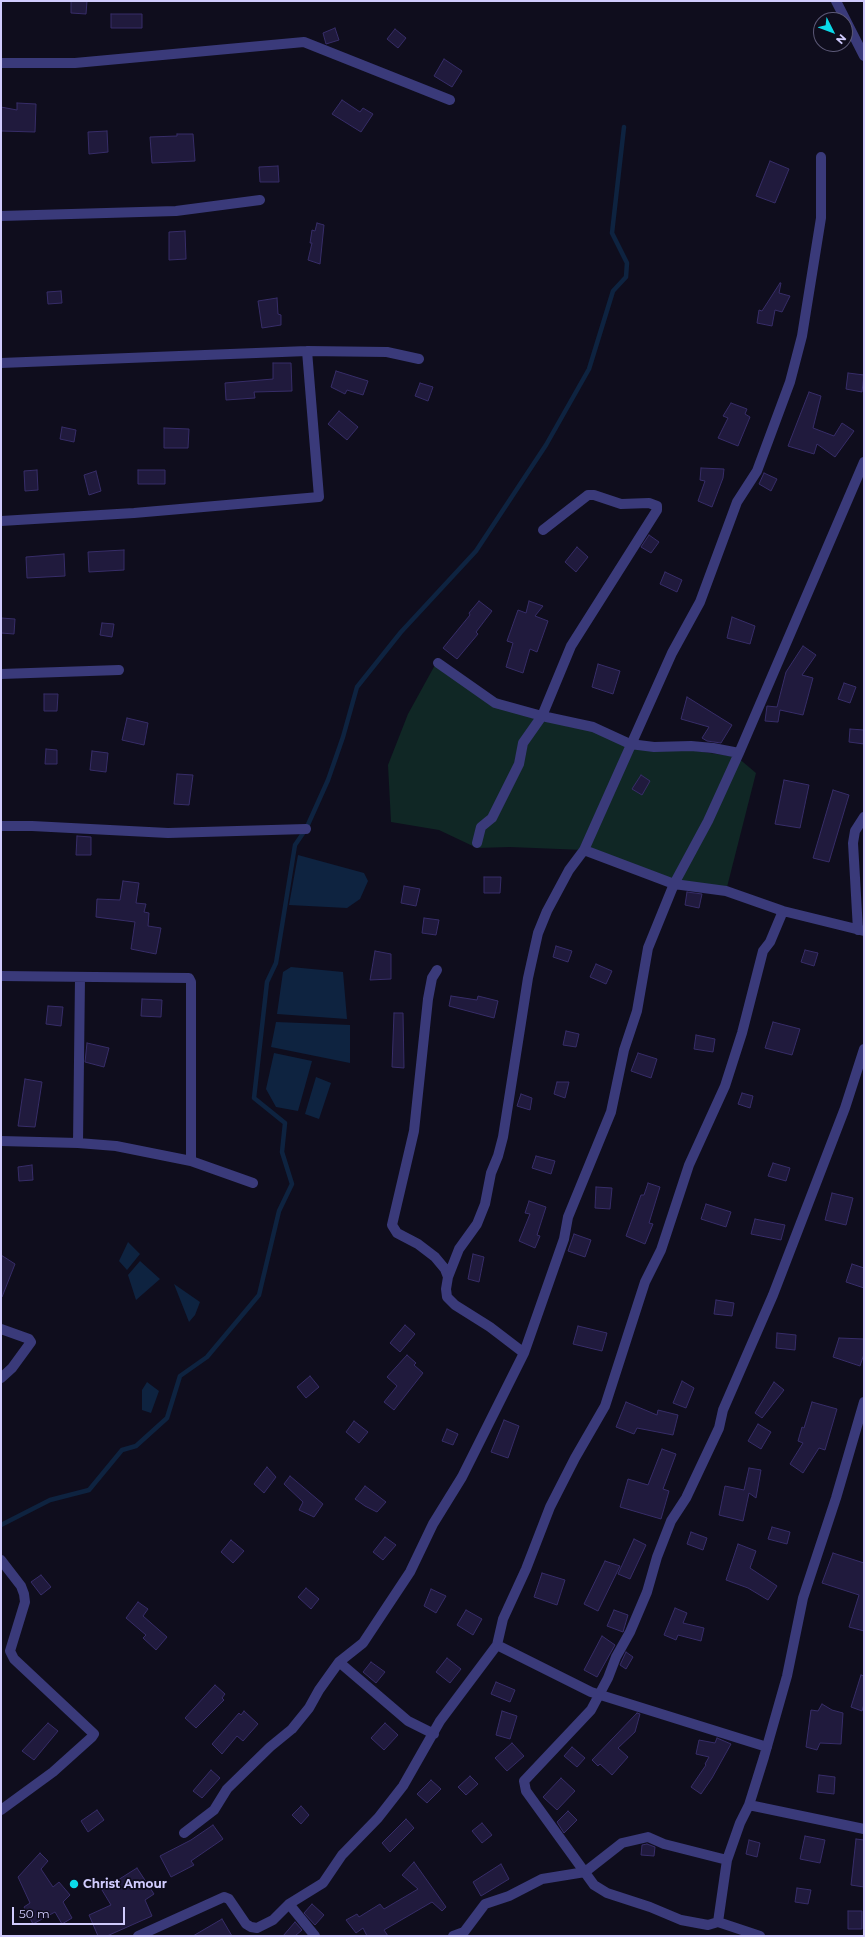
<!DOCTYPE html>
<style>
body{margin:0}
#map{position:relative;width:865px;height:1937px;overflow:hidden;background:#0f0d1d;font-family:Montserrat,sans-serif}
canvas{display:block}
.frame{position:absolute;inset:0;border:2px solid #d0cbfd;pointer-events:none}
.north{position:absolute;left:813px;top:12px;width:40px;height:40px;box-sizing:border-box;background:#0f0d1d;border:1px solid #5c5977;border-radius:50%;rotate:132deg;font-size:11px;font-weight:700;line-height:16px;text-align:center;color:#d0cbfd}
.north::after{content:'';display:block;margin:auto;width:14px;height:18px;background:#0bdae9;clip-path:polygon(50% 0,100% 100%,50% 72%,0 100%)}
.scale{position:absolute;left:12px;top:1907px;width:113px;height:18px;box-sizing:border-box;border:2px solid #d0cbfd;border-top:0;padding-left:5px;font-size:12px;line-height:14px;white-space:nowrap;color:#d0cbfd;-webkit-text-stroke:3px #0f0d1d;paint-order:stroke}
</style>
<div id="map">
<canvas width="865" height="1937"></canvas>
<div class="frame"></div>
<div class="north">N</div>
<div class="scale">50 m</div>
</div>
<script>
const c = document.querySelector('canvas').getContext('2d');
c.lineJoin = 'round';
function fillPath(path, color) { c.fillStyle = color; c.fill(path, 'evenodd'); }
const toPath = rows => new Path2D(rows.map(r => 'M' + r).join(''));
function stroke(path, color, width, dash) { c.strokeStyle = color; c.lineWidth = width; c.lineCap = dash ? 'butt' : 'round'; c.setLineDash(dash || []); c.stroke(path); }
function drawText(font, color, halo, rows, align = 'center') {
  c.font = font + ' Montserrat,sans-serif'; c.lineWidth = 3.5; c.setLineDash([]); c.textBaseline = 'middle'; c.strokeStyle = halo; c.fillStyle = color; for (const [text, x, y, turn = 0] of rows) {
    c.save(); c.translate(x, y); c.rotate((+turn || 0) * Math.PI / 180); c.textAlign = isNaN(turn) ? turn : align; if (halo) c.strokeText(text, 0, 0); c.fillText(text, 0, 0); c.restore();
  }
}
fillPath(toPath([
 [435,665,469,687,569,727,592,728,614,739,737,757,756,773,726,891,674,884,584,850,510,847,477,848,439,830,391,822,388,765,408,714]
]), '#102725');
fillPath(toPath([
 [298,855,364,873,368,881,360,899,347,908,289,905],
 [291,967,343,972,347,1019,277,1014,283,972],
 [276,1022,350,1025,350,1063,271,1047],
 [274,1053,312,1061,298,1111,276,1107,266,1089],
 [316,1077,331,1083,319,1119,305,1114],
 [128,1242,140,1254,127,1270,119,1261],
 [140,1261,160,1279,136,1300,128,1275],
 [174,1284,200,1302,195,1315,189,1322],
 [147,1382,159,1391,151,1413,142,1410,142,1390]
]), '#0e2340');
stroke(toPath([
 [1,1525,50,1500,89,1490,122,1450,136,1446,167,1418,180,1376,207,1357,259,1295,279,1211,292,1184,282,1152,285,1123,254,1098,267,982,276,963,295,845,306,829,328,780,343,737,357,687,401,632,476,551,546,445,589,369,613,291,626,277,627,263,612,233,624,127]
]), '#0e2340', 4.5);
const building = toPath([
 [71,1,87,1,86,14,71,13,71,1],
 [111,14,142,14,142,28,111,28,111,14],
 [335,28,339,40,326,44,323,33,335,28],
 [395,29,406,38,398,48,387,39,395,29],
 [444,59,462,71,452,87,434,76,444,59],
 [342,100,360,112,363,108,373,114,361,132,332,114,342,100],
 [17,103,36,104,35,132,1,131,1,107,17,110,17,103],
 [107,131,108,152,89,154,88,132,107,131],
 [177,134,193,134,195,161,152,163,150,137,177,136,177,134],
 [770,161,789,169,775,203,756,196,770,161],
 [278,166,279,182,260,182,259,167,278,166],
 [317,223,324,225,320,264,308,260,312,243,310,243,312,230,315,231,317,223],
 [185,231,186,259,169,260,169,232,185,231],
 [780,283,781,283,779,293,790,296,782,312,775,310,772,326,757,323,759,310,762,311,780,283],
 [61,291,62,303,48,304,47,292,61,291],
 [277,298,278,314,281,315,281,325,262,328,258,301,277,298],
 [273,363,291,363,292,391,254,392,255,398,226,400,225,383,273,379,273,363],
 [336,371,368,381,363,395,347,390,345,394,331,387,336,371],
 [848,373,864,375,862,392,846,389,848,373],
 [420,383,433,387,428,401,415,396,420,383],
 [809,392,821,396,813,428,834,436,842,423,854,431,835,457,817,444,814,454,788,446,809,392],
 [731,403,747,409,745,414,750,417,738,446,718,438,728,418,723,416,731,403],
 [339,411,358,427,347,440,328,424,339,411],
 [62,427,76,430,74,442,60,439,62,427],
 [164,428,189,429,188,448,164,448,164,428],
 [701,468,724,469,723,478,712,507,698,501,705,481,700,480,701,468],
 [37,470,38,490,25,491,24,471,37,470],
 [138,470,165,470,165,484,138,484,138,470],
 [96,471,101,491,89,495,84,475,96,471],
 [764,473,777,479,771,491,759,484,764,473],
 [649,535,659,542,651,553,641,547,649,535],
 [577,547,588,557,576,572,565,562,577,547],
 [124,550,124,570,89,572,88,552,124,550],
 [64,554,65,576,27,578,26,557,64,554],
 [665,572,682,580,677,592,660,584,665,572],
 [479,601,492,611,476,632,478,634,457,659,443,648,470,615,469,613,479,601],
 [529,601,543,606,535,616,548,621,537,652,530,649,523,673,506,667,513,643,507,641,518,610,526,613,529,601],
 [732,617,755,626,750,644,727,638,732,617],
 [1,618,15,619,14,634,1,633,1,618],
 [102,623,114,624,112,637,100,635,102,623],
 [803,646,816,655,802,675,813,678,803,715,780,710,778,722,765,721,767,706,777,707,786,672,803,646],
 [598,664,620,671,613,694,592,687,598,664],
 [844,683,856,687,850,703,838,699,844,683],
 [44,694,58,694,57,711,44,711,44,694],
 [687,697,732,725,721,743,707,741,702,738,709,727,681,719,687,697],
 [127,718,148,723,144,745,122,740,127,718],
 [850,729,864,730,864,744,849,742,850,729],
 [46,749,57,750,57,764,45,764,46,749],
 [92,751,108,753,106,772,90,770,92,751],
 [177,774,193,775,189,805,174,804,177,774],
 [641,775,650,781,642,795,632,789,641,775],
 [784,780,809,785,800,828,775,824,784,780],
 [833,790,849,795,829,862,813,858,833,790],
 [77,836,91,837,91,855,76,855,77,836],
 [484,877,501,877,500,893,484,893,484,877],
 [123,881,139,883,136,903,146,904,144,912,149,913,148,926,161,928,156,954,131,949,135,922,96,917,97,899,120,900,123,881],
 [404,886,420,889,416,906,401,903,404,886],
 [687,892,702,894,699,908,685,905,687,892],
 [424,918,439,920,436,935,422,933,424,918],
 [556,946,572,951,568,962,553,957,556,946],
 [805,950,818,953,814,966,801,962,805,950],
 [375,951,391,954,391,979,370,980,375,951],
 [596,964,612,971,606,984,590,977,596,964],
 [451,996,477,1000,478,996,498,1001,494,1018,449,1006,451,996],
 [142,999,162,1000,161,1017,141,1016,142,999],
 [48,1006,63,1007,61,1026,46,1024,48,1006],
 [394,1013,403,1013,404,1068,392,1067,394,1013],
 [773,1022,800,1029,792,1055,765,1048,773,1022],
 [566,1031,579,1034,576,1047,563,1045,566,1031],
 [696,1035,715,1039,713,1052,694,1049,696,1035],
 [87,1043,109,1048,104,1067,85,1062,87,1043],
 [638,1053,657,1059,651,1078,631,1071,638,1053],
 [25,1079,42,1082,35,1127,18,1126,25,1079],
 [557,1082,569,1082,565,1098,554,1094,557,1082],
 [742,1093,753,1096,750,1108,738,1104,742,1093],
 [521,1094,532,1098,530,1110,517,1106,521,1094],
 [536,1156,555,1161,551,1174,532,1168,536,1156],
 [773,1163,790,1168,786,1181,768,1176,773,1163],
 [32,1165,33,1180,19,1181,18,1167,32,1165],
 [648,1183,660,1187,649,1223,653,1224,645,1244,626,1236,641,1195,644,1195,648,1183],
 [596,1187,612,1188,610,1209,595,1208,596,1187],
 [832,1193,853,1198,846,1225,825,1220,832,1193],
 [529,1201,546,1207,537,1235,540,1236,535,1248,519,1241,530,1214,525,1213,529,1201],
 [706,1204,731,1212,726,1227,701,1219,706,1204],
 [755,1219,785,1225,781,1240,751,1234,755,1219],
 [574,1234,591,1240,585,1257,568,1251,574,1234],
 [473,1254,484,1257,479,1282,468,1279,473,1254],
 [1,1255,15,1264,2,1297,1,1297,1,1255],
 [852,1264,864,1268,864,1288,846,1282,852,1264],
 [716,1300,734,1303,732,1316,714,1314,716,1300],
 [405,1325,415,1334,400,1352,390,1343,405,1325],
 [578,1326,607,1333,602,1351,573,1344,578,1326],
 [777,1333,796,1335,795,1350,776,1348,777,1333],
 [839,1338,864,1339,864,1354,860,1366,833,1357,839,1338],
 [407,1355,416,1363,414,1365,423,1373,394,1410,384,1402,397,1386,387,1377,407,1355],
 [310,1376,319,1387,306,1398,297,1387,310,1376],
 [682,1381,694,1388,686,1408,673,1403,682,1381],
 [774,1382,784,1390,762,1418,755,1413,774,1382],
 [626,1402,657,1415,658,1410,678,1415,673,1435,637,1428,634,1434,616,1427,626,1402],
 [812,1402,837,1409,825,1450,819,1448,803,1473,790,1464,803,1443,798,1441,802,1427,804,1428,812,1402],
 [504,1420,519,1426,508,1458,491,1452,504,1420],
 [354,1421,368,1432,359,1443,346,1432,354,1421],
 [758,1424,771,1432,761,1449,748,1441,758,1424],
 [447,1429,458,1434,453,1445,442,1441,447,1429],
 [662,1449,676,1454,663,1489,669,1491,661,1519,620,1507,628,1479,648,1485,662,1449],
 [267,1467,276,1477,264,1493,254,1484,267,1467],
 [749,1468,761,1470,756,1498,749,1493,743,1521,719,1515,725,1486,744,1490,749,1468],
 [290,1476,323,1504,314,1517,299,1510,303,1502,284,1484,290,1476],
 [365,1486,386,1502,377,1512,365,1506,355,1499,365,1486],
 [772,1527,790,1532,787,1544,768,1539,772,1527],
 [691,1532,707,1538,703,1550,687,1544,691,1532],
 [385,1537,396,1545,383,1560,373,1552,385,1537],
 [634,1539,646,1545,630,1579,618,1574,634,1539],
 [231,1540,244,1551,233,1563,221,1552,231,1540],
 [738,1544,756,1551,750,1568,777,1586,768,1600,748,1588,726,1580,738,1544],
 [833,1553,864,1563,864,1631,849,1627,859,1595,822,1583,833,1553],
 [605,1561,620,1566,598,1611,584,1604,605,1561],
 [542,1573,565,1580,557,1605,534,1597,542,1573],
 [41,1575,51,1587,41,1595,31,1582,41,1575],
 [306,1588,319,1599,311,1609,298,1597,306,1588],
 [431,1589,446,1596,436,1613,424,1606,431,1589],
 [138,1602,148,1609,143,1616,167,1637,156,1650,143,1638,146,1635,126,1618,138,1602],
 [675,1608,687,1613,683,1623,704,1628,701,1641,678,1635,676,1640,664,1635,675,1608],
 [466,1610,482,1619,473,1635,457,1625,466,1610],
 [614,1610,628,1615,623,1632,607,1626,614,1610],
 [602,1636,615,1645,597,1677,584,1670,602,1636],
 [626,1652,633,1657,626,1669,620,1665,626,1652],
 [447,1658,461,1669,450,1683,436,1672,447,1658],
 [371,1662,385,1672,376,1683,363,1672,371,1662],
 [861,1675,864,1676,864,1704,862,1711,851,1707,861,1675],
 [496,1682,515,1690,510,1702,491,1694,496,1682],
 [215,1685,225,1694,222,1698,224,1700,196,1728,185,1718,215,1685],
 [822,1704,832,1710,843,1713,841,1744,820,1743,817,1750,806,1747,811,1710,818,1711,822,1704],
 [244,1711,258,1724,243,1741,237,1736,222,1754,212,1744,239,1713,241,1715,244,1711],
 [502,1711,517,1716,510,1739,496,1735,502,1711],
 [637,1713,640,1714,635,1732,618,1748,628,1757,612,1775,600,1764,598,1766,592,1760,637,1713],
 [48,1723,58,1731,34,1760,22,1751,48,1723],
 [385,1723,398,1735,384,1750,371,1738,385,1723],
 [717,1738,731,1744,712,1778,701,1794,691,1787,706,1765,705,1764,709,1757,696,1754,699,1740,715,1743,717,1738],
 [512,1743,524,1756,507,1771,495,1758,512,1743],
 [572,1747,585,1758,577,1767,564,1756,572,1747],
 [211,1770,220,1778,202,1798,193,1791,211,1770],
 [819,1775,835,1777,834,1794,817,1792,819,1775],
 [470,1776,478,1784,466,1795,458,1787,470,1776],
 [561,1778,575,1791,557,1810,543,1797,561,1778],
 [431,1780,441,1789,427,1803,417,1794,431,1780],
 [301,1806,309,1815,301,1824,292,1815,301,1806],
 [97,1810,104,1820,88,1832,81,1821,97,1810],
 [568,1811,577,1820,564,1833,557,1822,568,1811],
 [406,1819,414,1828,390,1852,382,1843,406,1819],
 [482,1823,492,1835,482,1843,472,1831,482,1823],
 [213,1825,223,1839,191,1861,194,1865,171,1877,160,1856,191,1840,213,1825],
 [805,1836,825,1840,820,1863,800,1859,805,1836],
 [856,1839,864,1840,864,1887,851,1885,856,1839],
 [749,1840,760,1843,757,1857,746,1854,749,1840],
 [647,1844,655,1847,654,1856,641,1855,642,1845,647,1844],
 [40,1853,48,1861,41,1869,53,1887,59,1882,70,1895,63,1902,72,1918,62,1924,55,1912,33,1924,24,1907,30,1903,18,1877,40,1853],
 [414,1862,446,1907,442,1911,432,1902,384,1930,388,1936,367,1936,363,1928,356,1933,346,1920,357,1914,359,1917,380,1904,384,1909,418,1889,402,1875,414,1862],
 [501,1864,509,1879,481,1896,473,1882,501,1864],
 [137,1868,154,1894,145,1900,152,1916,107,1936,98,1936,89,1915,111,1905,102,1890,137,1868],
 [797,1888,811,1890,808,1904,795,1902,797,1888],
 [312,1904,324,1915,315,1925,304,1913,312,1904],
 [848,1911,862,1911,862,1929,848,1929,848,1911],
 [222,1919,232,1936,193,1936,222,1919],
 [295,1922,302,1930,295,1936,283,1936,295,1922]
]);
fillPath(building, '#201a3d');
stroke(building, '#372d68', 1);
stroke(toPath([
 [836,1,864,56],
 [1,63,75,63,304,42,450,100],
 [1,216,176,211,260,200],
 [1,363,307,351,387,352,419,359],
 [1,521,134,513,319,497,307,351],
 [438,663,495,703,542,716,593,727,630,744,654,747,691,746,713,748,739,753],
 [1,674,119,670],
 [1,826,32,826,168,833,306,829],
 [477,843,481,827,492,818,519,764,523,743,542,716,571,646,657,510,657,506,649,503,621,504,594,495,588,495,543,530],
 [584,850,674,884,726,891,783,911,864,931],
 [858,930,853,843,855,831,864,817],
 [437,970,432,978,428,999,414,1131,392,1225,397,1233,418,1244,435,1257,445,1269,448,1277],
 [1,976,189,978,191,982,191,1161],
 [1,1141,78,1143,116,1146,191,1161,253,1183],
 [78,1143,80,978],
 [1,1329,29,1339,31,1342,12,1368,1,1378],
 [524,1353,490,1327,455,1305,447,1297,446,1289,448,1277,459,1249,477,1224,485,1204,491,1173,498,1156,503,1137,528,978,538,933,547,911,569,870,584,850,672,653,700,602,737,502,757,471,790,382,802,336,821,218,821,157],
 [1,1560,21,1586,24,1594,25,1602,10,1651,14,1659,94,1734,92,1737,53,1772,1,1810],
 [497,1645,591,1692,767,1747],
 [339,1662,408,1721,434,1734],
 [749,1805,864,1829],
 [184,1833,214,1810,227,1789,270,1747,292,1729,309,1708,319,1690,339,1662,363,1643,410,1572,433,1524,462,1477,524,1353,564,1239,568,1217,611,1112,624,1050,637,1011,648,948,674,884,708,821,739,753,864,462],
 [289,1904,315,1936],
 [718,1922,727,1860,740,1823,749,1805,764,1757,787,1676,803,1598,836,1498,864,1402],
 [138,1936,224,1897,229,1899,246,1924,251,1927,257,1928,273,1920,289,1904,323,1883,342,1855,378,1818,403,1786,440,1721,497,1645,503,1619,526,1569,550,1507,575,1458,605,1406,645,1282,661,1250,689,1165,725,1086,742,1033,763,951,770,942,783,911],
 [453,1936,464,1932,485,1904,509,1896,542,1879,585,1872,622,1843,648,1837,664,1844,727,1860],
 [760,1936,718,1922,708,1925,681,1920,650,1907,607,1893,594,1885,526,1791,524,1781,591,1710,608,1678,616,1657,630,1632,647,1592,657,1557,671,1521,686,1498,719,1428,723,1410,773,1295,845,1108,864,1049]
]), '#3a3a7a', 10);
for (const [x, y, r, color] of [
 [74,1884,5,"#0bdae9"]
]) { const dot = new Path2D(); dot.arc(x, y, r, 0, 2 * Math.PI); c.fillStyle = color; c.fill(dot); stroke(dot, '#0f0d1d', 1.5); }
drawText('bold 12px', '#d0cbfd', '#0f0d1d', [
 ["Christ Amour",83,1884]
], 'left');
</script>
